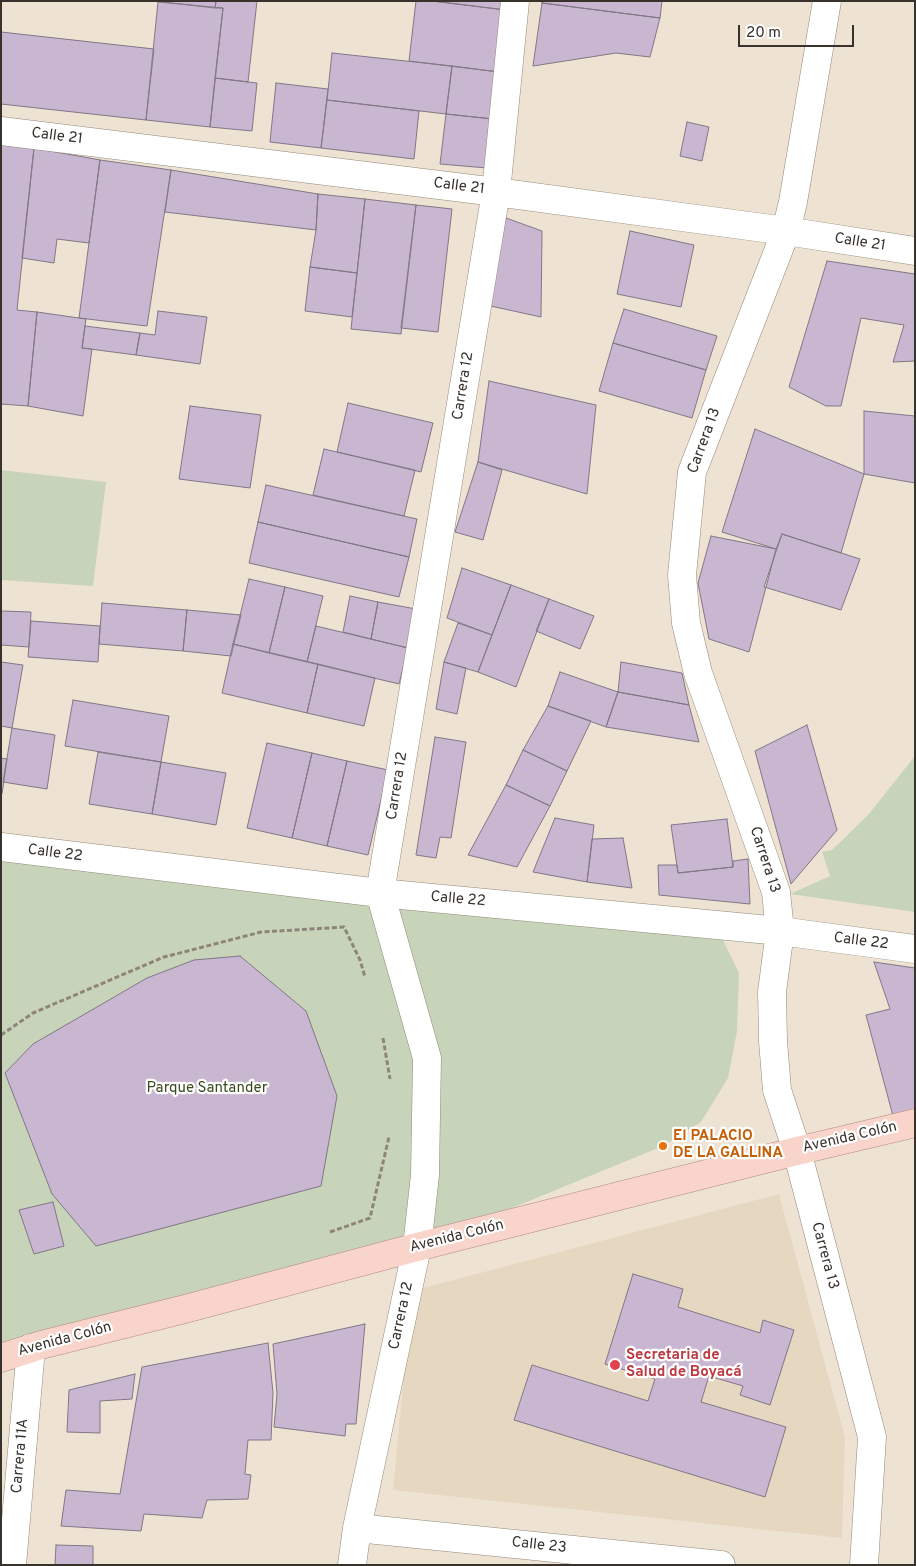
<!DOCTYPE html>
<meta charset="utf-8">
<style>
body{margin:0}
#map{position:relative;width:916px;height:1566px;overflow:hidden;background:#eee3d2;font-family:Overpass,sans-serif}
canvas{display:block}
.frame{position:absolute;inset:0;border:2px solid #37322c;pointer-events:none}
.scale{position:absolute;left:738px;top:25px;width:116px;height:22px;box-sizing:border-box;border:2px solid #37322c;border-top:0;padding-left:6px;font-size:15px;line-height:18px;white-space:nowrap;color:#37322c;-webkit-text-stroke:4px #fff;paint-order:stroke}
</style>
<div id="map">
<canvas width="916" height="1566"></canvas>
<div class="frame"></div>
<div class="scale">20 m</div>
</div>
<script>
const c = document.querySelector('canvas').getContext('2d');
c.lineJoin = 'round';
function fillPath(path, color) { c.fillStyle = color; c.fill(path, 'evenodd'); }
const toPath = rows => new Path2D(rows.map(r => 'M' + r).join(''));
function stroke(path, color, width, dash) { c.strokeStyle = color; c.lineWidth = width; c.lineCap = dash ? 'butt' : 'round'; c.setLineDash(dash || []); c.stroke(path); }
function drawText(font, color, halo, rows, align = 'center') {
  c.font = font + ' Overpass,sans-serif'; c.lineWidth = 4.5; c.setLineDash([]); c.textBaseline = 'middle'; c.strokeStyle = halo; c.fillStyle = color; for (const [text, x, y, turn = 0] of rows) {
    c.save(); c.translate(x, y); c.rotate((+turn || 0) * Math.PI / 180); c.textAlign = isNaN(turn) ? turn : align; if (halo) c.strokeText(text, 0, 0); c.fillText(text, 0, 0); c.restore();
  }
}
fillPath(toPath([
 [779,1194,845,1438,842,1538,393,1490,412,1291]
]), '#e6d7c0');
fillPath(toPath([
 [1,470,106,482,93,586,1,580],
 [915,756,915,912,790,894,830,876,822,852,832,850,868,815],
 [1,858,722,938,739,973,737,1031,728,1078,701,1122,663,1146,417,1247,1,1358]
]), '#c8d4b9');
const building = toPath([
 [155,1,216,1,215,8,155,1],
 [216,1,257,1,248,82,215,78,223,8,215,8,216,1],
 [416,1,432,1,506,10,499,72,409,61,416,1],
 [432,1,507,1,506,10,432,1],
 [543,1,662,1,660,18,542,3,543,1],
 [158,2,223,8,210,127,146,120,158,2],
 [542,3,660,18,650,57,616,53,533,66,542,3],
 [1,32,154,49,146,120,1,104,1,32],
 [332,53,452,66,446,114,327,100,332,53],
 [452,66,499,72,493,119,446,114,452,66],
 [215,78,257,83,252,131,210,127,215,78],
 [276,83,328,89,321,148,270,142,276,83],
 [327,100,419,111,414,159,321,148,327,100],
 [446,114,493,119,487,168,440,164,446,114],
 [687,122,709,127,702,161,680,156,687,122],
 [1,145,34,148,17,310,37,312,28,406,1,404,1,145],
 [34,148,100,160,89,243,57,239,54,263,22,258,34,148],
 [100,160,171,170,147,326,79,318,100,160],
 [171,170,318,194,316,230,165,212,171,170],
 [318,194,365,199,357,273,310,267,316,230,318,194],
 [365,199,416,205,401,334,351,329,365,199],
 [416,205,452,209,438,332,401,328,416,205],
 [506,218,542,231,541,317,486,305,506,218],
 [630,231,694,245,681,307,617,294,630,231],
 [827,261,915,274,915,361,893,362,904,325,861,318,841,406,826,406,789,387,827,261],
 [310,267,357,273,352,317,305,311,310,267],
 [624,309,717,336,706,370,613,343,624,309],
 [158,311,207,317,200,364,136,355,140,333,155,335,158,311],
 [37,312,86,319,82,348,92,349,83,416,28,406,37,312],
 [85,326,140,333,136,355,82,348,85,326],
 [613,343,706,370,692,418,599,391,613,343],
 [489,381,596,405,587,494,478,462,489,381],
 [348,403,433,423,421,472,337,452,348,403],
 [190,406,261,415,250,488,179,479,190,406],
 [864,411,915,416,915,483,864,474,864,411],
 [755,429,864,474,841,553,782,534,776,549,722,532,755,429],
 [324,449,415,470,404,516,313,495,324,449],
 [478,462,502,470,483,540,455,532,478,462],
 [266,485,417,519,409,557,258,522,266,485],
 [258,522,409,557,399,597,249,563,258,522],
 [782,534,860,559,841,610,764,587,782,534],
 [711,536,776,549,749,652,709,639,698,583,711,536],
 [462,568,511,585,492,635,447,618,462,568],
 [249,579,285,587,269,653,233,644,249,579],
 [511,585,549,599,516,687,478,672,511,585],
 [285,587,323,596,307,662,269,653,285,587],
 [350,596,378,602,371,639,343,632,350,596],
 [549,599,594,616,580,649,536,631,549,599],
 [378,602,416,609,408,648,371,639,378,602],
 [102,603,187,610,183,651,99,644,102,603],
 [187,610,241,615,231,656,183,651,187,610],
 [1,611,31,612,29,647,1,645,1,611],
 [31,621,100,626,98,662,28,657,31,621],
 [458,623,492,635,478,672,444,662,458,623],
 [316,626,408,648,399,684,307,662,316,626],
 [233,644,318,664,307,713,222,693,233,644],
 [1,662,23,665,12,728,1,726,1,662],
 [444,662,466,668,457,714,436,709,444,662],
 [621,662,682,673,689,705,618,692,621,662],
 [318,664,375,678,364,726,307,713,318,664],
 [560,672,618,692,606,727,548,706,560,672],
 [618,692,689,705,699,742,606,727,618,692],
 [73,700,169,716,161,762,65,746,73,700],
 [548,706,591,721,567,771,523,750,548,706],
 [807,725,837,830,791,884,755,751,807,725],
 [12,728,55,735,47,789,3,782,12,728],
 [435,737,466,742,451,838,440,837,436,858,416,855,435,737],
 [267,743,312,753,292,838,247,828,267,743],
 [523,750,567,771,550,806,506,785,523,750],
 [98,752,161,762,152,814,89,804,98,752],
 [312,753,347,761,327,846,292,838,312,753],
 [1,758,7,759,2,794,1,794,1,758],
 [347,761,388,770,368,855,327,846,347,761],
 [161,762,226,773,216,825,152,814,161,762],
 [506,785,550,806,517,867,468,855,506,785],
 [555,818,594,825,587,882,533,872,555,818],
 [727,819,733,867,678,873,671,825,727,819],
 [623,838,632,888,587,882,592,839,623,838],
 [748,859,750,904,659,895,658,865,677,865,678,873,733,867,733,861,748,859],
 [240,956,306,1011,337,1096,321,1186,96,1246,52,1194,5,1073,33,1044,147,978,194,960,240,956],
 [874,962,915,968,915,1111,893,1116,866,1015,890,1009,874,962],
 [53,1202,64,1246,34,1254,19,1210,53,1202],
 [633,1274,683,1289,678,1307,760,1333,763,1320,794,1330,770,1405,740,1395,743,1386,709,1376,701,1402,786,1427,765,1497,514,1420,532,1365,648,1401,655,1379,605,1364,633,1274],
 [365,1324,356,1424,346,1424,345,1436,274,1427,277,1394,273,1344,365,1324],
 [268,1343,273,1393,271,1440,248,1440,245,1474,251,1475,248,1499,207,1500,202,1518,144,1514,141,1531,61,1526,66,1490,120,1494,142,1367,268,1343],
 [135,1374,132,1399,100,1401,100,1433,67,1432,69,1390,135,1374],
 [56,1545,93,1546,93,1565,55,1565,56,1545]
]);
fillPath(building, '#c9b6d1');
stroke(building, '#817785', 1);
const minor = toPath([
 [827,1,793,202,786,231,692,472,682,575,686,623,698,673,776,892,780,931,772,992,773,1041,777,1090,797,1151,872,1437,864,1565],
 [1,131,496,192,786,231,915,251],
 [1,847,380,893,780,931,915,949],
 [357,1528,721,1565],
 [12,1565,31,1348],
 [352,1565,357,1528,417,1247,425,1175,427,1058,380,893,496,192,515,1]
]);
const major = toPath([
 [1,1358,41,1345,185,1309,417,1247,797,1151,915,1123]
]);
stroke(minor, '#93897a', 29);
stroke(major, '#b2887d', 29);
stroke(toPath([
 [1,1035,33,1013,164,957,261,932,344,927,360,960,365,977],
 [383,1038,390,1079],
 [330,1232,370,1218,389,1137]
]), '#8d857a', 3, [5, 2.5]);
stroke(minor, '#fff', 28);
stroke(major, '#f9d4cb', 28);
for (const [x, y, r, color] of [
 [663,1146,5,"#e8710a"],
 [615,1365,6,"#e0444e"]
]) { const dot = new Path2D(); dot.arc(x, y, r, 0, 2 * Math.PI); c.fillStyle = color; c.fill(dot); stroke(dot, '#fff', 2); }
drawText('15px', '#37322c', '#fff', [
 ["Calle 21",57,137,7],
 ["Calle 21",459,187,7],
 ["Calle 21",860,243,9],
 ["Carrera 12",464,386,-81],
 ["Carrera 13",705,441,-70],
 ["Carrera 12",398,786,-81],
 ["Calle 22",55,854,7],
 ["Carrera 13",764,860,72],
 ["Calle 22",458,900,5],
 ["Calle 22",861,942,7],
 ["Avenida Colón",850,1138,-13],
 ["Avenida Colón",457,1237,-14],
 ["Carrera 13",824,1256,75],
 ["Carrera 12",402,1316,-78],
 ["Avenida Colón",65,1340,-15],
 ["Carrera 11A",21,1456,-85],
 ["Calle 23",539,1546,6]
]);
drawText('15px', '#3a4a1d', '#fff', [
 ["Parque Santander",207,1089]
]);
drawText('bold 15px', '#c56008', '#fff', [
 ["El PALACIO",673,1137],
 ["DE LA GALLINA",673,1154]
], 'left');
drawText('bold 15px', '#be3a42', '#fff', [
 ["Secretaria de",626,1356],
 ["Salud de Boyacá",626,1373]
], 'left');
</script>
